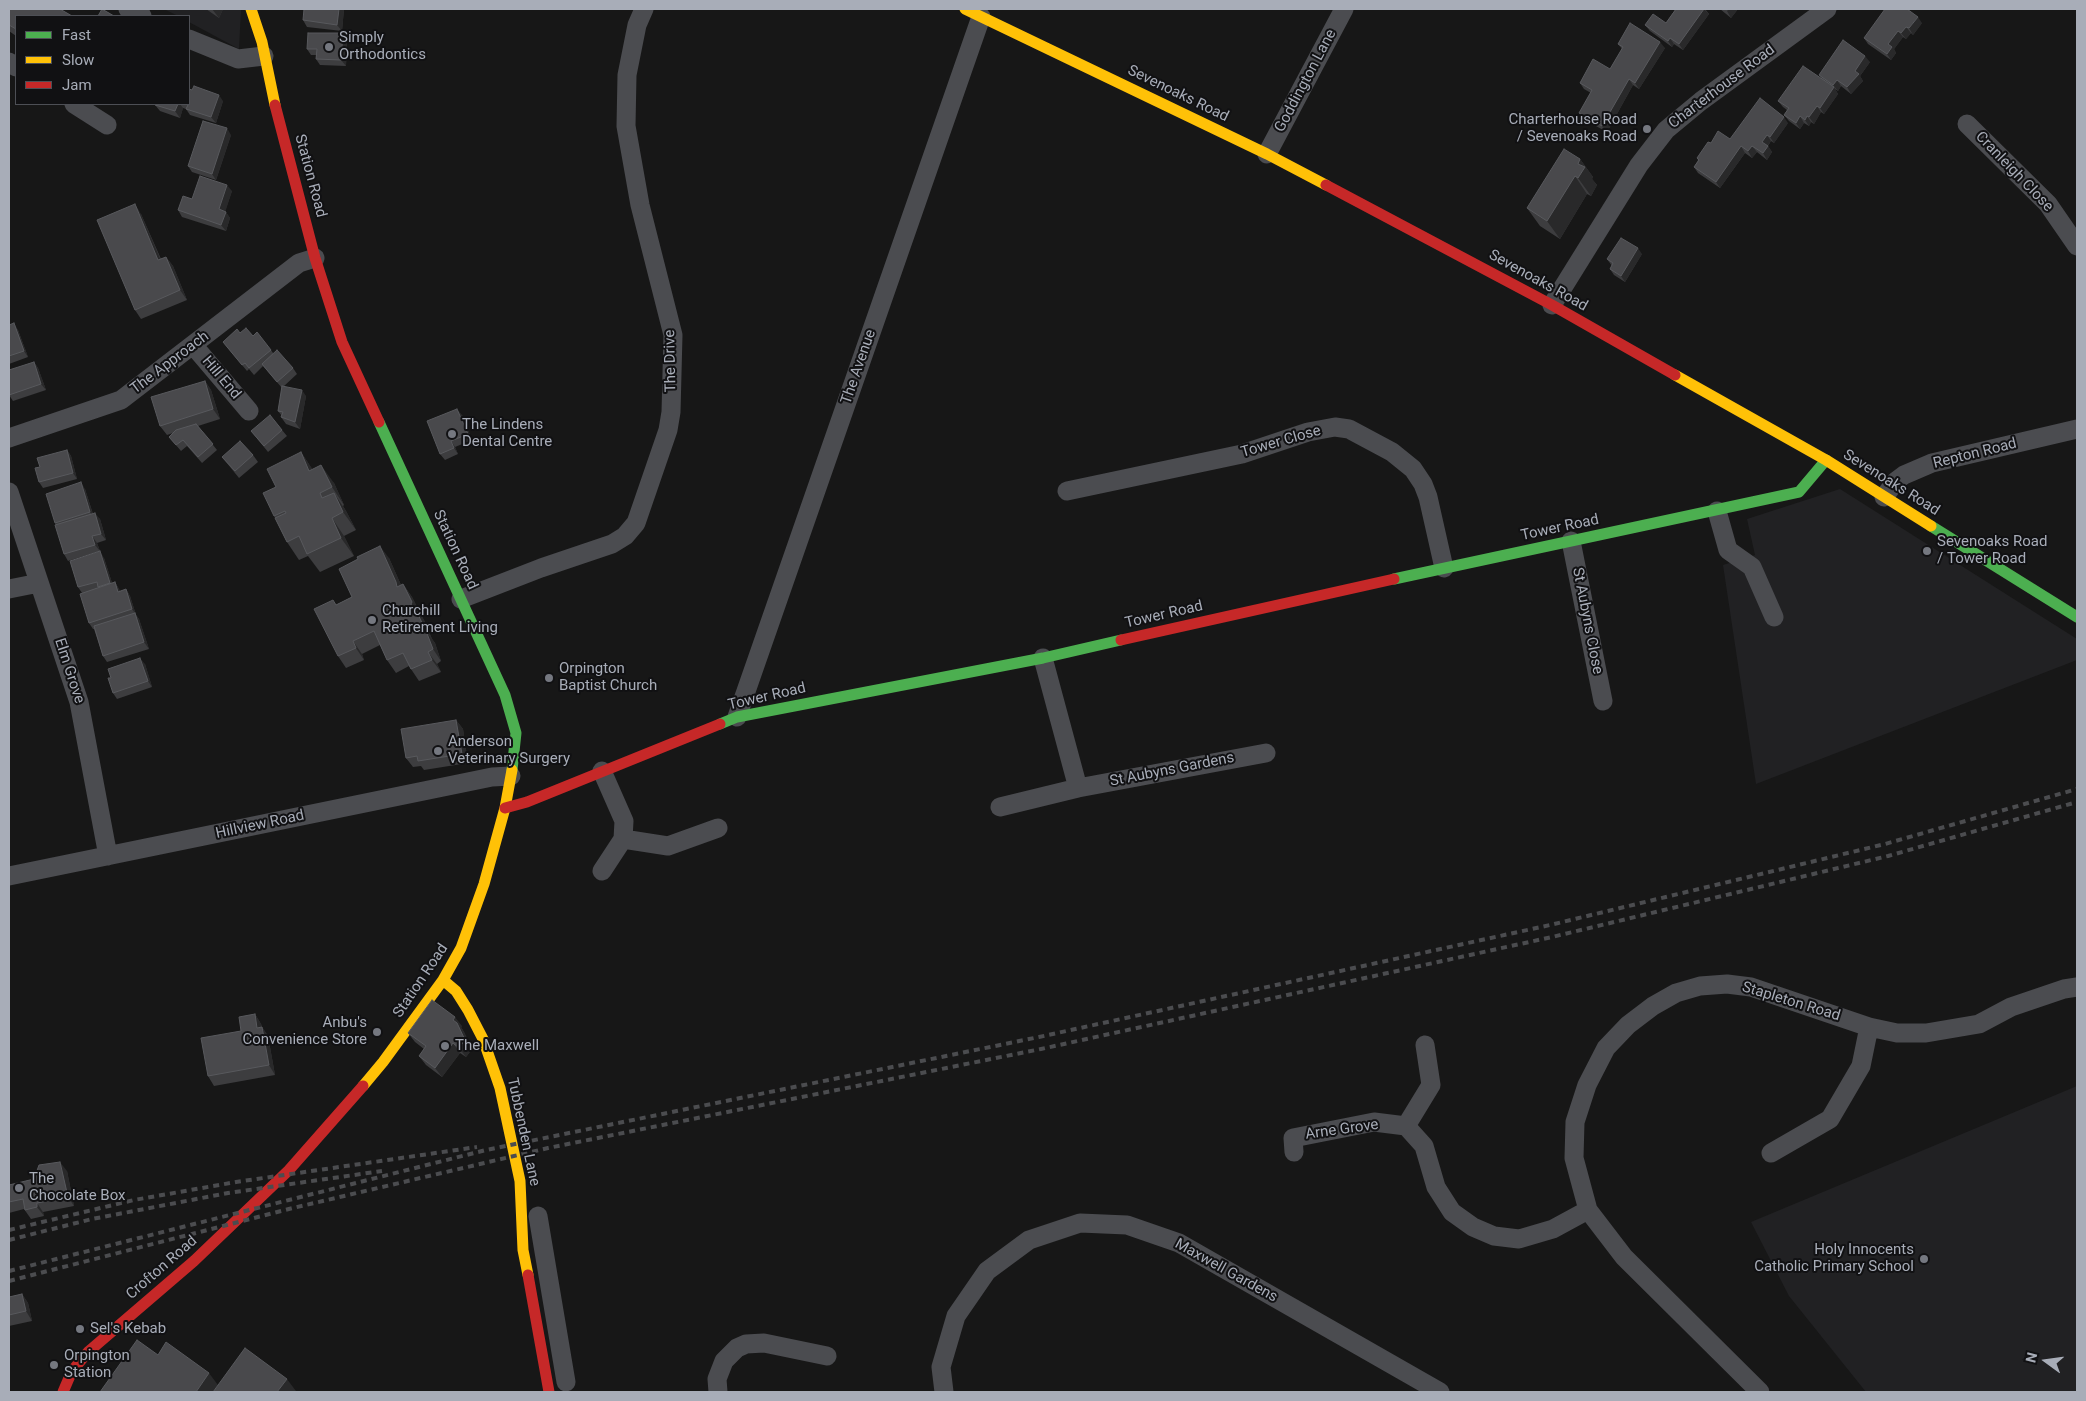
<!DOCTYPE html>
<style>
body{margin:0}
#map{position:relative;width:2086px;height:1401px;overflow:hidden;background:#171717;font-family:Roboto,sans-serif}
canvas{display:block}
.frame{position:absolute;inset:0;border:10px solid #a8adb8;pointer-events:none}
.legend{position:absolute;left:15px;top:15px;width:175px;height:90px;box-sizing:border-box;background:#111113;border:1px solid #4d4f55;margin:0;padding:6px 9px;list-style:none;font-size:15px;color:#a8adb8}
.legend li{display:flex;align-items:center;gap:10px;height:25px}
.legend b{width:25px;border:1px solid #4d4f55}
.north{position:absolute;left:2021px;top:1336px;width:50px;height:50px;-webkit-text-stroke:4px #111113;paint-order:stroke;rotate:284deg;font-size:14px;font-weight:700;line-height:20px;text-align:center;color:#a8adb8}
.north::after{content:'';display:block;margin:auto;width:18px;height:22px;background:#a8adb8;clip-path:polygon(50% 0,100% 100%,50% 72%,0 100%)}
</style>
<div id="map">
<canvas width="2086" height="1401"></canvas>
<div class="frame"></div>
<ul class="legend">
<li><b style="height:6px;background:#4caf50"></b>Fast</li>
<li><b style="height:6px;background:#ffc107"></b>Slow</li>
<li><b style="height:6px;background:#c62828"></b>Jam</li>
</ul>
<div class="north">N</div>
</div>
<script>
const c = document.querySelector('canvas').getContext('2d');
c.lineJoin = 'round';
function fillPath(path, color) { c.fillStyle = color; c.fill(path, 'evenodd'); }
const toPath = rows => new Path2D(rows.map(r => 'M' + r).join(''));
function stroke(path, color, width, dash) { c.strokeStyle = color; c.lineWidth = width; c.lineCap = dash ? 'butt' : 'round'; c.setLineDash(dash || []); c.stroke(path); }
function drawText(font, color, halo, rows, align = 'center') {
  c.font = font + ' Roboto,sans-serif'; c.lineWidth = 4; c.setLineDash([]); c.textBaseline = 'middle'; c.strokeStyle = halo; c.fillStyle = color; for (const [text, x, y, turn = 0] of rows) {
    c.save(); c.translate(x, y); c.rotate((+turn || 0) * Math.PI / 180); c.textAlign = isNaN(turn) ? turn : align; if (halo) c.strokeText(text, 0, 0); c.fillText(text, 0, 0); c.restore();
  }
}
fillPath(toPath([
 [164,9,241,9,239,49,189,22,189,16,178,16],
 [1840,489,2077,639,2077,660,1756,784,1723,565,1755,555,1747,519],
 [2077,1086,2077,1392,1866,1392,1789,1296,1751,1222]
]), '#212123');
stroke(toPath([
 [128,9,142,16],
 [189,39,238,59,264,56],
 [9,62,16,67],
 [74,104,107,125],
 [1967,124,2048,204,2077,246],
 [1267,154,1344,9],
 [1552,305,1639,165,1666,130,1701,101,1827,9],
 [193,345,249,411],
 [9,438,121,400,299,263,315,258],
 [1067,491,1242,454,1308,432,1335,427,1349,429,1392,452,1413,469,1423,484,1428,497,1444,568],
 [9,492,79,702,108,856],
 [1884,497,1896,481,1904,475,1932,463,2077,429],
 [1717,511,1728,550,1752,567,1774,617],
 [1571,541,1603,701],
 [9,589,39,583],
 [461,599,541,568,612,544,625,536,636,523,668,430,671,412,673,335,640,205,626,126,627,75,637,25,644,9],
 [1043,658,1078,788],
 [737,717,981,17],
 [1000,807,1078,788,1266,753],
 [623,839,668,846,718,828],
 [602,871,623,839,624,821,602,771],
 [9,876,492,777,511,776],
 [1406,1126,1431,1085,1425,1045],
 [1294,1152,1293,1138,1374,1122,1406,1126,1424,1146,1436,1187,1452,1212,1473,1227,1494,1236,1519,1239,1553,1229,1588,1210],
 [1771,1153,1830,1119,1861,1066,1869,1027],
 [538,1216,566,1382],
 [718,1392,717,1379,724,1361,737,1348,746,1344,764,1343,827,1356],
 [944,1392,941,1367,956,1316,987,1271,1029,1240,1080,1223,1127,1225,1179,1243,1440,1392],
 [1760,1392,1624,1257,1588,1210,1574,1158,1575,1122,1587,1085,1606,1048,1628,1025,1653,1006,1676,993,1700,986,1727,984,1751,987,1869,1027,1897,1033,1926,1033,1979,1024,2011,1007,2064,989,2077,987]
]), '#4b4c50', 19);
stroke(toPath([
 [379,422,505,695,516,733,512,770],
 [1931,526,2077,617],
 [1394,579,1799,492,1826,460],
 [720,724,737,717,1043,658,1121,640]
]), '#4caf50', 11);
stroke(toPath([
 [251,9,262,42,275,105],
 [965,9,1267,154,1326,185],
 [1675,375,1826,460,1931,526],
 [443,980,456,991,468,1010,483,1039,500,1088,520,1181,523,1250,528,1275],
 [363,1086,383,1062,443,980,461,948,484,884,505,808,512,770]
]), '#ffc107', 11);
stroke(toPath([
 [275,105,315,258,342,342,379,422],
 [1326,185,1552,305,1675,375],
 [1121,640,1394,579],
 [505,808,527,802,720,724],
 [528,1275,549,1392],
 [63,1392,72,1371,88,1352,194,1261,289,1170,363,1086]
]), '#c62828', 11);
stroke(toPath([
 [9,1230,134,1200,236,1182,477,1147],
 [9,1240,92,1219,228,1193,382,1171],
 [9,1271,486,1150,1039,1037,1550,925,1885,844,2077,789],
 [9,1281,293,1208,548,1148,1041,1049,1552,937,1888,856,2077,802]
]), '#4b4c4f', 4, [6, 5]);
fillPath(toPath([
 [9,9,16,16,16,36,9,31],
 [206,9,223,9,219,18],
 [344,9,342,31,307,27,303,20],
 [1675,9,1705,9,1709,14,1683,50,1674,44,1672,47,1650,31,1645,25,1666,23,1675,10],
 [1720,9,1738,9,1731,18],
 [1922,23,1913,35,1911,33,1906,39,1903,37,1894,49,1896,53,1891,60,1868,44,1864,38],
 [347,39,346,66,320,65,316,59,316,55,311,55,307,49],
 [1618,44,1665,48,1639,89,1633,85,1607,132,1583,119,1579,113,1591,93,1584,89,1580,83,1610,69,1622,49],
 [1870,62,1860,76,1863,81,1851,94,1841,86,1838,91,1835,89,1838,94,1824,114,1821,112,1814,124,1811,122,1809,126,1804,123,1800,129,1789,121,1784,115,1787,110,1783,107,1778,101,1822,79,1819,75],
 [223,101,216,123,190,115,186,109,183,108,180,118,160,111,155,105,156,104,189,104],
 [1788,123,1774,143,1771,141,1768,146,1772,152,1767,160,1757,152,1752,158,1745,153,1720,188,1698,173,1694,167,1698,160,1697,158,1711,143,1730,139],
 [231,135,216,180,192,172,188,166],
 [1580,159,1593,177,1592,179,1597,185,1591,196,1587,194,1560,239,1540,226,1527,208],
 [232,191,225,211,230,218,226,231,182,217,178,210,192,199],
 [141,214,161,259,166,257,173,266,187,300,141,319,135,310],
 [1642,254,1625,282,1614,275,1610,269,1612,266,1607,259],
 [9,325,18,330,28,357,9,364],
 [240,333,253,336,271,350,273,353,293,368,297,374,283,387,306,396,300,429,286,424,281,417,282,416,278,411,282,388,263,366,254,375,249,369,247,371,223,342],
 [34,362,38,368,46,390,13,401,9,395],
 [205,381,211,390,220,419,198,426,217,450,202,463,187,446,181,451,169,437,173,433,167,435,160,426],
 [462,415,472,440,455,447,458,454,445,460,440,454],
 [282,430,287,436,268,452,251,431],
 [67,450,71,456,77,479,43,488,39,482],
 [301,452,312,469,334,483,344,505,343,506,346,511,356,530,344,536,354,556,320,572,308,556,299,560,287,542,274,516,276,487],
 [253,455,258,462,239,478,222,457],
 [85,489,93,514,100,519,106,540,97,543,100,551,68,561,64,554,56,525,55,523],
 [104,558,112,583,115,582,120,591,126,589,130,596,136,615,139,619,149,649,107,662,103,656,94,629,93,629,89,623,82,593,78,587],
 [389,558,401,585,403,584,412,597,421,615,424,620,432,639,435,643,441,661,437,664,441,672,419,681,409,666,396,673,387,660,380,645,362,654,364,660,346,668,338,656,336,605,352,597],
 [145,664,152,687,117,699,113,693],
 [456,720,463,729,468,763,424,770,421,766,413,767,406,758],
 [255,1014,261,1024,262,1027,268,1036,275,1075,214,1086,208,1076,241,1031],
 [462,1026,461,1027,464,1032,472,1049,466,1057,460,1053,442,1077,426,1065,419,1056,424,1049,415,1042,408,1033],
 [67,1171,74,1206,43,1212,44,1216,31,1219,24,1209,9,1213,9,1185,34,1179],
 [22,1294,28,1303,32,1321,9,1326,9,1297]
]), '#3d3d3f');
fillPath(toPath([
 [212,9,223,9,219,18],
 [339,9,344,9,342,31,337,25],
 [1704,9,1709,14,1683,50,1679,44],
 [1729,9,1738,9,1731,18,1727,11],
 [1918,17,1922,23,1913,35,1909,28],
 [1906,27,1911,33,1906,39,1901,33],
 [1898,31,1903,37,1894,49,1896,53,1891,60,1887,54,1888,44],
 [343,33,347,39,346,66,341,60],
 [1670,38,1674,44,1672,47,1668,41],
 [1660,42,1665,48,1639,89,1635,83],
 [1865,56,1870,62,1860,76,1863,81,1851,94,1847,87,1855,71],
 [1629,79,1633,85,1607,132,1602,126],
 [1837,80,1841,86,1838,91,1833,85],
 [1834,87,1838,94,1824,114,1820,108],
 [219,95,223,101,216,123,211,117],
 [178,104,180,104,183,108,180,118,175,111],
 [1817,106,1821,112,1814,124,1809,117],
 [1800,116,1804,123,1800,129,1796,123],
 [1807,116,1811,122,1809,126,1805,120],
 [1784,117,1788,123,1774,143,1770,137],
 [227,128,231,135,216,180,212,174],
 [1767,135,1771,141,1766,148,1762,142],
 [1741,146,1745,153,1720,188,1716,182],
 [1752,146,1757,152,1752,158,1748,151],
 [1768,146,1772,152,1767,160,1763,153],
 [1580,159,1593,177,1592,179,1597,185,1591,196,1578,178,1578,164],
 [1575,176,1587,194,1560,239,1547,221],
 [227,185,232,191,224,216,219,209],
 [135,204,141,214,165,270,158,260],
 [226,212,230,218,226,231,221,225],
 [1638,248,1642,254,1625,282,1621,276],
 [166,257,173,266,187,300,180,290],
 [14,323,18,330,28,357,24,351],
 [34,362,38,368,46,390,41,384],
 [205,381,211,390,220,419,213,409],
 [302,390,306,396,300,429,295,422],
 [457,409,462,415,472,440,468,434],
 [451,441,455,447,458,454,454,448],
 [67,450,71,456,77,479,73,473],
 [301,452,313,470,309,471],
 [321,465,334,483,344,505,332,487],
 [81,482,85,489,94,518,90,512],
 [334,493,346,511,356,530,343,512],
 [95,513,100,519,106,540,101,534],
 [332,518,344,536,354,556,341,538],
 [92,536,97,543,100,551,95,545],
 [380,546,389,558,405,594,397,587],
 [100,551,104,558,114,589,110,583],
 [115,582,119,589,122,598,118,592],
 [403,584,412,597,421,615,424,620,432,639,413,609],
 [126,589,130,596,136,615,139,619,149,649,144,642,135,613,132,609],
 [426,631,435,643,441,661,433,649],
 [353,641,362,654,364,660,356,648],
 [428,652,437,664,441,672,432,660],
 [140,658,145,664,152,687,148,681],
 [456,720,463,729,468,763,462,754],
 [255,1014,261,1024,262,1027,268,1036,275,1075,269,1065,257,1028],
 [455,1017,462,1026,461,1027,464,1032,472,1049,466,1057,459,1048,453,1020],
 [453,1043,460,1053,442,1077,435,1068],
 [60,1162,67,1171,74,1206,68,1197],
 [37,1203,43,1212,44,1216,37,1207],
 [22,1294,28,1303,32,1321,26,1311],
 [209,1373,218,1385,213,1392,196,1392],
 [287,1379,296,1391,295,1392,277,1392]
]), '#29292a');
const building = toPath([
 [9,9,60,9,72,16,16,16,16,29,9,25,9,9],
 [102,9,114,16,98,16,102,9],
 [304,9,339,9,337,25,303,20,304,9],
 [1676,9,1704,9,1679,44,1670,38,1668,41,1645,25,1653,14,1666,23,1676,9],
 [1885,9,1907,9,1918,17,1909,28,1906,27,1901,33,1898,31,1888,44,1892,47,1887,54,1864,38,1885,9],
 [1630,23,1660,42,1635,83,1629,79,1602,126,1579,113,1592,90,1580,83,1593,59,1610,69,1623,47,1618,44,1630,23],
 [308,33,343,33,341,60,316,59,317,49,307,49,308,33],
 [1843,40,1865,56,1855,71,1859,74,1847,87,1837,80,1833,85,1819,75,1843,40],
 [1803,66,1834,87,1820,108,1817,106,1809,117,1807,116,1805,120,1800,116,1796,123,1784,115,1789,108,1778,101,1803,66],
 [194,86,219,95,211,117,186,109,188,105,185,104,189,104,189,89,192,90,194,86],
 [1760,98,1784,117,1770,137,1767,135,1762,142,1768,146,1763,153,1752,146,1748,151,1741,146,1716,182,1694,167,1699,160,1697,158,1708,142,1711,143,1718,131,1730,139,1760,98],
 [156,104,178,104,175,111,155,105,156,104],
 [203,121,227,128,212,174,188,166,203,121],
 [1564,149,1580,159,1578,164,1585,167,1578,178,1575,176,1547,221,1527,208,1564,149],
 [200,176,227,185,219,209,226,212,221,225,178,210,183,196,192,199,200,176],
 [135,204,158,260,166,257,180,290,135,310,97,220,135,204],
 [1621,238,1638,248,1621,276,1610,269,1613,263,1607,259,1621,238],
 [14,323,24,351,9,356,9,325,14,323],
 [246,328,253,336,257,332,271,350,249,368,245,363,242,365,223,342,237,329,240,333,246,328],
 [277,350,293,368,277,382,262,364,277,350],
 [34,362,41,384,9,395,9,370,34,362],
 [205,381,213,409,160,426,151,397,205,381],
 [282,386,302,390,295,422,281,417,283,412,278,411,282,386],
 [457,409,468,434,451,441,454,448,440,454,427,421,457,409],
 [270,415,282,430,264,446,251,431,270,415],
 [196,424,213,444,198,457,183,440,176,445,169,437,176,430,196,424],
 [240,441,253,455,235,471,222,457,240,441],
 [67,450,73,473,39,482,35,468,40,467,37,458,67,450],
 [301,452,309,471,321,465,332,487,320,493,322,498,334,493,343,512,332,518,341,538,307,554,299,536,287,542,275,518,286,513,285,511,274,516,263,493,276,487,267,469,301,452],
 [81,482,90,512,55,523,46,494,81,482],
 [95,513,101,534,92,536,95,545,64,554,55,525,95,513],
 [380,546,396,582,397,587,403,584,412,602,411,604,413,609,415,608,424,627,421,629,422,633,426,631,433,649,428,652,432,660,411,669,403,653,387,660,374,631,353,641,356,648,338,656,314,609,333,600,336,605,352,597,339,569,358,559,357,557,380,546],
 [100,551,110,583,98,587,97,582,78,587,70,561,100,551],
 [115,582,118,592,126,589,132,609,89,623,80,594,115,582],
 [135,613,144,642,103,656,94,626,135,613],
 [140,658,148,681,113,693,108,678,111,678,108,669,140,658],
 [456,720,462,754,418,761,417,756,406,758,401,729,456,720],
 [432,1000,455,1017,453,1020,457,1023,465,1040,459,1048,453,1043,435,1068,419,1056,426,1046,408,1033,432,1000],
 [255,1014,257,1028,262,1027,269,1065,208,1076,201,1038,241,1031,239,1017,255,1014],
 [60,1162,68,1197,37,1203,37,1207,25,1210,23,1199,9,1202,9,1185,34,1179,39,1165,60,1162],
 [22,1294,26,1311,9,1315,9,1297,22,1294],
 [137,1340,158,1355,166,1342,209,1373,196,1392,100,1392,137,1340],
 [245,1348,287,1379,277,1392,213,1392,245,1348]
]);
fillPath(building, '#49494c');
stroke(building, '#58595d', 1);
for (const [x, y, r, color] of [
 [329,47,5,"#757880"],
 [1647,129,5,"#757880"],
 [452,434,5,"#757880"],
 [1927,551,5,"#757880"],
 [372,620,5,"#757880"],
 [549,678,5,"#757880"],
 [438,751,5,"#757880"],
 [377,1032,5,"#757880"],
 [445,1046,5,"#757880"],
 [19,1188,5,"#757880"],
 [1924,1259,5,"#757880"],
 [80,1329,5,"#757880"],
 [54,1365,5,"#757880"]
]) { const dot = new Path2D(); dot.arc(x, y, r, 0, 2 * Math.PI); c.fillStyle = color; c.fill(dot); stroke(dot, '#111113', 2); }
drawText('15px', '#a8adb8', '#111113', [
 ["Simply",339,38],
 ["Orthodontics",339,55],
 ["Charterhouse Road",1637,120,"right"],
 ["/ Sevenoaks Road",1637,137,"right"],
 ["The Lindens",462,425],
 ["Dental Centre",462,442],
 ["Sevenoaks Road",1937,542],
 ["/ Tower Road",1937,559],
 ["Churchill",382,611],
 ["Retirement Living",382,628],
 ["Orpington",559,669],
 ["Baptist Church",559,686],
 ["Anderson",448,742],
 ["Veterinary Surgery",448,759],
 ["Anbu's",367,1023,"right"],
 ["Convenience Store",367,1040,"right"],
 ["The Maxwell",455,1046],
 ["The",29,1179],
 ["Chocolate Box",29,1196],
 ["Holy Innocents",1914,1250,"right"],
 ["Catholic Primary School",1914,1267,"right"],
 ["Sel's Kebab",90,1329],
 ["Orpington",64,1356],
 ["Station",64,1373]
], 'left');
drawText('15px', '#a8adb8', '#111113', [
 ["Goddington Lane",1306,81,-62],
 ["Charterhouse Road",1722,87,-37],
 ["Sevenoaks Road",1178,94,26],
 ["Cranleigh Close",2014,172,46],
 ["Station Road",310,176,75],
 ["Sevenoaks Road",1538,281,29],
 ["The Drive",671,361,-91],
 ["The Approach",170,363,-37],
 ["The Avenue",859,367,-71],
 ["Hill End",221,378,50],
 ["Tower Close",1281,442,-16],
 ["Repton Road",1975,454,-14],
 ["Sevenoaks Road",1891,483,32],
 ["Tower Road",1560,528,-12],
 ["Station Road",455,550,65],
 ["Tower Road",1164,615,-13],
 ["St Aubyns Close",1587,621,79],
 ["Elm Grove",69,671,72],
 ["Tower Road",767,697,-13],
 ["St Aubyns Gardens",1172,770,-11],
 ["Hillview Road",260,825,-12],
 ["Station Road",421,981,-56],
 ["Stapleton Road",1791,1002,17],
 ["Arne Grove",1342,1130,-8],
 ["Tubbenden Lane",523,1132,78],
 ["Crofton Road",162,1268,-41],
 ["Maxwell Gardens",1226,1271,29]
]);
</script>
